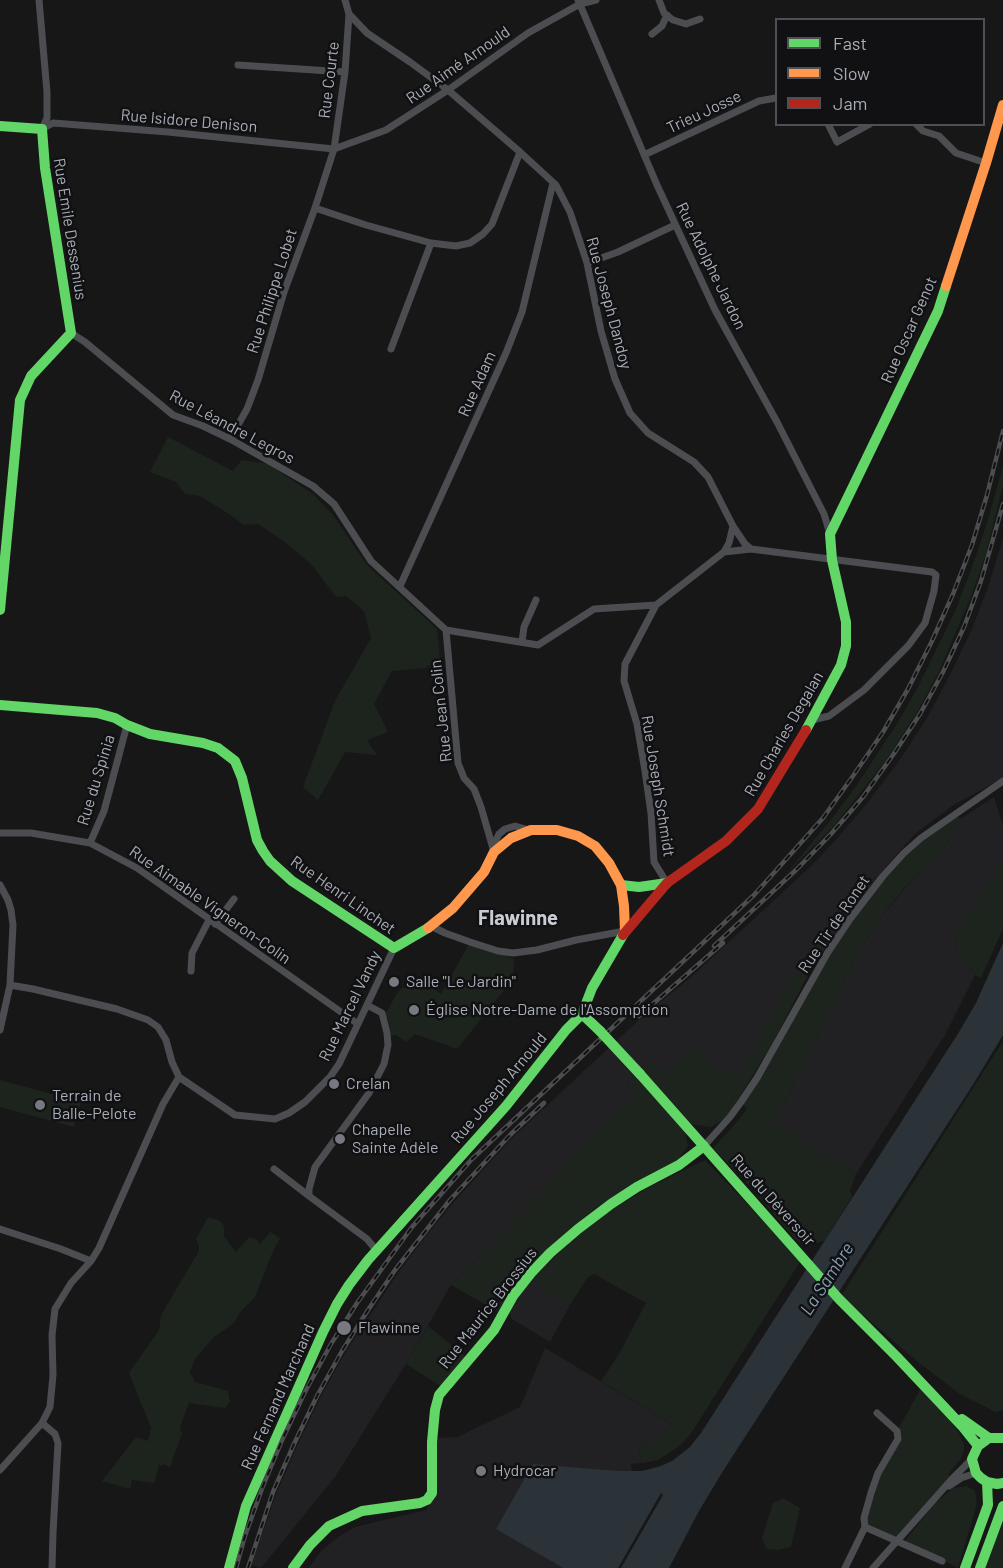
<!DOCTYPE html>
<meta charset="utf-8">
<style>
body{margin:0}
#map{position:relative;width:1003px;height:1568px;overflow:hidden;background:#171717;font-family:Barlow,sans-serif}
canvas{display:block}
.legend{position:absolute;left:775px;top:18px;width:210px;height:108px;box-sizing:border-box;background:#111113;border:2px solid #4e5055;margin:0;padding:8px 10px;list-style:none;font-size:18px;color:#a9aeb7}
.legend li{display:flex;align-items:center;gap:12px;height:30px}
.legend b{width:30px;border:2px solid #4e5055}
</style>
<div id="map">
<canvas width="1003" height="1568"></canvas>
<ul class="legend">
<li><b style="height:8px;background:#63d668"></b>Fast</li>
<li><b style="height:8px;background:#ff974d"></b>Slow</li>
<li><b style="height:8px;background:#b3261e"></b>Jam</li>
</ul>
</div>
<script>
const c = document.querySelector('canvas').getContext('2d');
c.lineJoin = 'round';
function fillPath(path, color) { c.fillStyle = color; c.fill(path, 'evenodd'); }
const toPath = rows => new Path2D(rows.map(r => 'M' + r).join(''));
function stroke(path, color, width, dash) { c.strokeStyle = color; c.lineWidth = width; c.lineCap = dash ? 'butt' : 'round'; c.setLineDash(dash || []); c.stroke(path); }
function drawText(font, color, halo, rows, align = 'center') {
  c.font = font + ' Barlow,sans-serif'; c.lineWidth = 5; c.setLineDash([]); c.textBaseline = 'middle'; c.strokeStyle = halo; c.fillStyle = color; for (const [text, x, y, turn = 0] of rows) {
    c.save(); c.translate(x, y); c.rotate((+turn || 0) * Math.PI / 180); c.textAlign = isNaN(turn) ? turn : align; if (halo) c.strokeText(text, 0, 0); c.fillText(text, 0, 0); c.restore();
  }
}
fillPath(toPath([
 [1003,538,1003,778,952,806,915,834,876,878,866,882,780,1001,742,1072,714,1070,664,1073,652,1062,627,1084,636,1095,451,1285,406,1364,335,1477,261,1568,251,1565,277,1492,297,1446,320,1398,345,1353,398,1273,425,1237,453,1203,513,1137,642,1017,690,978,811,866,835,841,868,802,899,761,927,718,950,675,972,629,989,584],
 [994,797,1003,825,1003,861,955,938,956,949,975,975,945,1035,856,1174,771,1122,778,1116,859,951,880,919,905,888,920,873,929,869,940,855,962,818],
 [533,1279,544,1290,570,1305,550,1342,512,1319,509,1314,510,1307],
 [545,1348,672,1424,669,1428,638,1448,642,1463,631,1464,632,1472,618,1471,497,1529,563,1568,309,1568,321,1551,338,1537,355,1527,426,1510,437,1492,436,1438,457,1437,520,1407]
]), '#212123');
fillPath(toPath([
 [168,437,233,471,242,460,268,464,313,494,333,515,367,565,437,629,440,659,425,668,392,671,374,704,388,732,367,740,377,755,345,752,318,800,303,787,335,701,371,638,364,611,346,596,336,597,312,565,285,542,258,524,244,525,229,514,200,496,185,494,176,482,150,472],
 [1003,466,1003,485,986,554,972,594,939,672,916,714,887,759,833,827,785,875,830,821,857,785,900,719,918,687,955,611,971,570,987,523],
 [951,816,962,818,940,855,929,869,920,873,904,888,880,919,859,951,778,1116,772,1121,856,1174,850,1191,852,1197,824,1241,805,1246,795,1239,749,1185,713,1148,730,1130,747,1109,741,1102,828,952,904,853],
 [1003,861,1003,929,981,978,975,975,956,949,955,938],
 [876,878,847,915,809,973,772,1044,727,1118,711,1127,690,1124,642,1070,652,1062,664,1073,694,1046,714,1070,742,1071,780,1001,825,925,866,882],
 [470,942,514,959,513,979,457,1049,415,1034,406,1042,396,1035,391,1035,388,1021,389,1020,385,1015,397,993,402,988,425,983,441,994],
 [1003,1041,1003,1410,996,1412,961,1395,918,1362,841,1296],
 [636,1076,685,1130,688,1146,677,1161,594,1209,548,1249,529,1269,497,1311,451,1285,636,1095,627,1084],
 [0,1080,81,1102,74,1127,0,1107],
 [705,1160,756,1213,800,1262,690,1435,678,1447,658,1460,642,1463,638,1448,669,1428,672,1424,601,1381,619,1354,646,1303,594,1274,588,1277,570,1305,543,1290,533,1279,568,1242,605,1214,649,1187],
 [208,1217,220,1221,224,1226,224,1236,236,1252,249,1237,256,1239,260,1244,270,1232,280,1238,273,1251,255,1297,241,1311,234,1323,214,1337,195,1359,190,1372,195,1382,228,1391,230,1402,225,1408,189,1403,180,1427,182,1434,170,1467,163,1464,162,1466,159,1465,154,1483,132,1480,130,1489,102,1481,136,1437,148,1441,151,1428,129,1373,159,1330,161,1315,199,1251,199,1246,196,1239],
 [428,1326,466,1357,442,1387,406,1364],
 [921,1388,945,1414,958,1431,964,1445,964,1451,960,1460,948,1475,952,1479,898,1541,865,1527,871,1493,893,1448,897,1431],
 [967,1486,975,1491,977,1504,958,1568,905,1541,934,1504,953,1488],
 [783,1498,800,1508,791,1547,778,1550,767,1549,762,1538,773,1503],
 [1003,1521,1003,1568,981,1568]
]), '#1d241e');
fillPath(toPath([
 [1003,943,1003,1035,974,1083,723,1471,699,1511,669,1568,621,1568,663,1495,661,1493,618,1568,563,1568,496,1529,533,1464,618,1471,642,1471,661,1466,672,1461,690,1447,701,1433,959,1032,976,1003]
]), '#2b3338');
stroke(toPath([
 [39,0,47,92,47,118,42,129],
 [345,0,349,14,367,33,410,62,448,90,520,152,556,185,570,212,587,263,601,331,615,379,630,413,648,433,694,462,708,477,733,526,745,544,751,549],
 [578,0,657,185,715,310,777,422,824,514,830,534],
 [659,0,664,13,673,20,686,24,700,19],
 [652,34,662,26,667,15],
 [238,65,345,72],
 [828,124,837,142,870,124],
 [916,124,923,131,939,136,956,153,986,163],
 [42,129,53,123,168,132,334,149,386,130,448,90,528,33,580,4,596,0],
 [644,155,759,101,776,98],
 [315,208,366,225,431,243,456,246,470,243,483,234,492,224,520,152],
 [587,263,618,252,675,225],
 [71,333,85,342,173,415,203,426,230,439,313,486,334,504,371,561,446,630],
 [391,349,431,243],
 [230,439,247,409,258,380,284,292,315,208,334,149,345,72,349,14],
 [724,552,751,549,932,572,936,575,934,591,925,623,908,646,864,690,829,716,812,720],
 [400,586,506,353,522,312,553,183],
 [446,630,458,763,464,778,474,789,481,807,494,852],
 [446,630,538,645,594,609,656,605],
 [522,642,524,627,536,600],
 [0,833,31,833,90,843,137,868,358,1024],
 [90,843,104,811,127,725],
 [495,847,496,840,499,834,505,829,515,826,529,830],
 [667,883,654,862,651,813,645,771,637,724,624,681,625,664,656,605,724,552,729,543,733,526],
 [0,885,8,900,11,910,13,925,10,985,0,1030],
 [215,924,234,899],
 [431,926,445,933,470,942,498,951,513,953,537,950,576,940,625,931],
 [191,971,192,953,209,920],
 [10,985,33,989,117,1009,148,1020,158,1027,166,1040,172,1062,179,1077],
 [367,1005,382,1013,387,1033,388,1045,384,1064,369,1093,315,1167,309,1189,309,1196,367,1239,377,1251],
 [179,1077,235,1115,275,1119,289,1113,305,1102,330,1077,339,1064,394,948],
 [704,1146,730,1117,741,1102,757,1078,828,952,850,919,883,876,904,853,921,838,1003,781],
 [274,1169,309,1196],
 [0,1229,61,1249,91,1261],
 [877,1413,897,1431,898,1439,878,1473,871,1493,864,1518,865,1527,942,1561],
 [42,1423,55,1434,58,1443,53,1533,52,1568],
 [0,1470,42,1423,50,1407,53,1375,52,1335,55,1309,71,1283,91,1261,99,1248,163,1104,179,1077],
 [949,1486,961,1478,976,1473],
 [845,1568,865,1527],
 [873,1568,952,1479,972,1459]
]), '#4b4d50', 7);
stroke(toPath([
 [0,126,42,129,45,168,71,333,31,376,20,400,0,610],
 [0,705,97,713,115,718,127,725,150,734,203,743,218,748,235,761,242,778,257,840,263,851,270,861,292,881,394,948,428,928],
 [806,730,841,665,846,646,846,622,832,560,830,534,938,311,946,286],
 [621,885,639,887,667,883],
 [582,1014,600,1031],
 [640,1074,839,1299,897,1357,962,1426,978,1446],
 [962,1419,989,1438],
 [1003,1438,989,1438,978,1446,972,1459,976,1473,981,1478,987,1482,997,1484,1003,1483],
 [229,1568,246,1506,323,1332,337,1304,349,1285,368,1260,506,1106,566,1030,582,1014,592,988,623,935],
 [293,1568,310,1545,329,1526,362,1511,420,1503,427,1500,432,1493,432,1442,435,1410,439,1395,494,1330,513,1296,532,1272,550,1253,578,1229,611,1204,637,1187,679,1165,704,1146],
 [965,1568,988,1505,987,1482],
 [980,1568,1003,1506]
]), '#63d668', 10);
stroke(toPath([
 [946,286,986,163,1003,105],
 [428,928,453,908,484,872,494,852,511,838,531,830,557,830,578,836,595,846,609,863,621,885,624,906,625,931]
]), '#ff974d', 10);
stroke(toPath([
 [623,935,667,883,726,841,758,809,806,730]
]), '#b3261e', 10);
const rail = toPath([
 [714,946,797,869,831,834,863,797,893,755,920,714,943,672,964,627,981,581,1003,504],
 [639,1016,723,943],
 [236,1568,245,1536,263,1486,283,1438,306,1390,331,1344,357,1303,412,1227,472,1159,754,895,823,818,853,776,883,732,908,689,932,641,953,594,972,545,987,495,1003,431],
 [248,1568,273,1492,294,1444,317,1396,342,1351,368,1310,395,1270,450,1200,511,1134,544,1103]
]);
stroke(rail, '#4c4d4e', 4.5);
stroke(rail, '#111113', 2, [7]);
stroke(toPath([
 [600,1031,640,1074]
]), '#63d668', 10);
for (const [x, y, r, color] of [
 [394,982,6,"#76797f"],
 [414,1010,6,"#76797f"],
 [334,1084,6,"#76797f"],
 [40,1105,6,"#76797f"],
 [340,1139,6,"#76797f"],
 [344,1328,8,"#76797f"],
 [481,1471,6,"#76797f"]
]) { const dot = new Path2D(); dot.arc(x, y, r, 0, 2 * Math.PI); c.fillStyle = color; c.fill(dot); stroke(dot, '#111113', 2); }
drawText('16px', '#a9aeb7', '#111113', [
 ["Rue Aimé Arnould",458,65,-35],
 ["Rue Courte",329,80,-83],
 ["Trieu Josse",704,112,-25],
 ["Rue Isidore Denison",189,121,5],
 ["Rue Emile Dessenius",70,229,81],
 ["Rue Adolphe Jardon",711,266,64],
 ["Rue Philippe Lobet",272,291,-72],
 ["Rue Joseph Dandoy",609,303,75],
 ["Rue Oscar Genot",909,330,-66],
 ["Rue Adam",477,384,-66],
 ["Rue Léandre Legros",232,427,28],
 ["Rue Jean Colin",441,711,-96],
 ["Rue Charles Degalan",784,734,-60],
 ["Rue du Spinia",96,780,-73],
 ["Rue Joseph Schmidt",658,786,81],
 ["Rue Henri Linchet",343,895,35],
 ["Rue Aimable Vigneron-Colin",210,905,35],
 ["Rue Tir de Ronet",834,924,-56],
 ["Rue Marcel Vandy",350,1006,-64],
 ["Rue Joseph Arnould",499,1088,-50],
 ["Rue du Déversoir",773,1200,48],
 ["Rue Maurice Brossius",488,1308,-52],
 ["Rue Fernand Marchand",278,1397,-66]
]);
drawText('16px', '#a9aeb7', '#111113', [
 ["Salle \"Le Jardin\"",406,982],
 ["Église Notre-Dame de l'Assomption",426,1010],
 ["Crelan",346,1084],
 ["Terrain de",52,1096],
 ["Balle-Pelote",52,1114],
 ["Chapelle",352,1130],
 ["Sainte Adèle",352,1148],
 ["Flawinne",358,1328],
 ["Hydrocar",493,1471]
], 'left');
drawText('italic 18px', '#819fb1', '#111113', [
 ["La Sambre",827,1279,-57]
]);
drawText('bold 20px', '#c9cdd3', '#111113', [
 ["Flawinne",518,918]
]);
</script>
